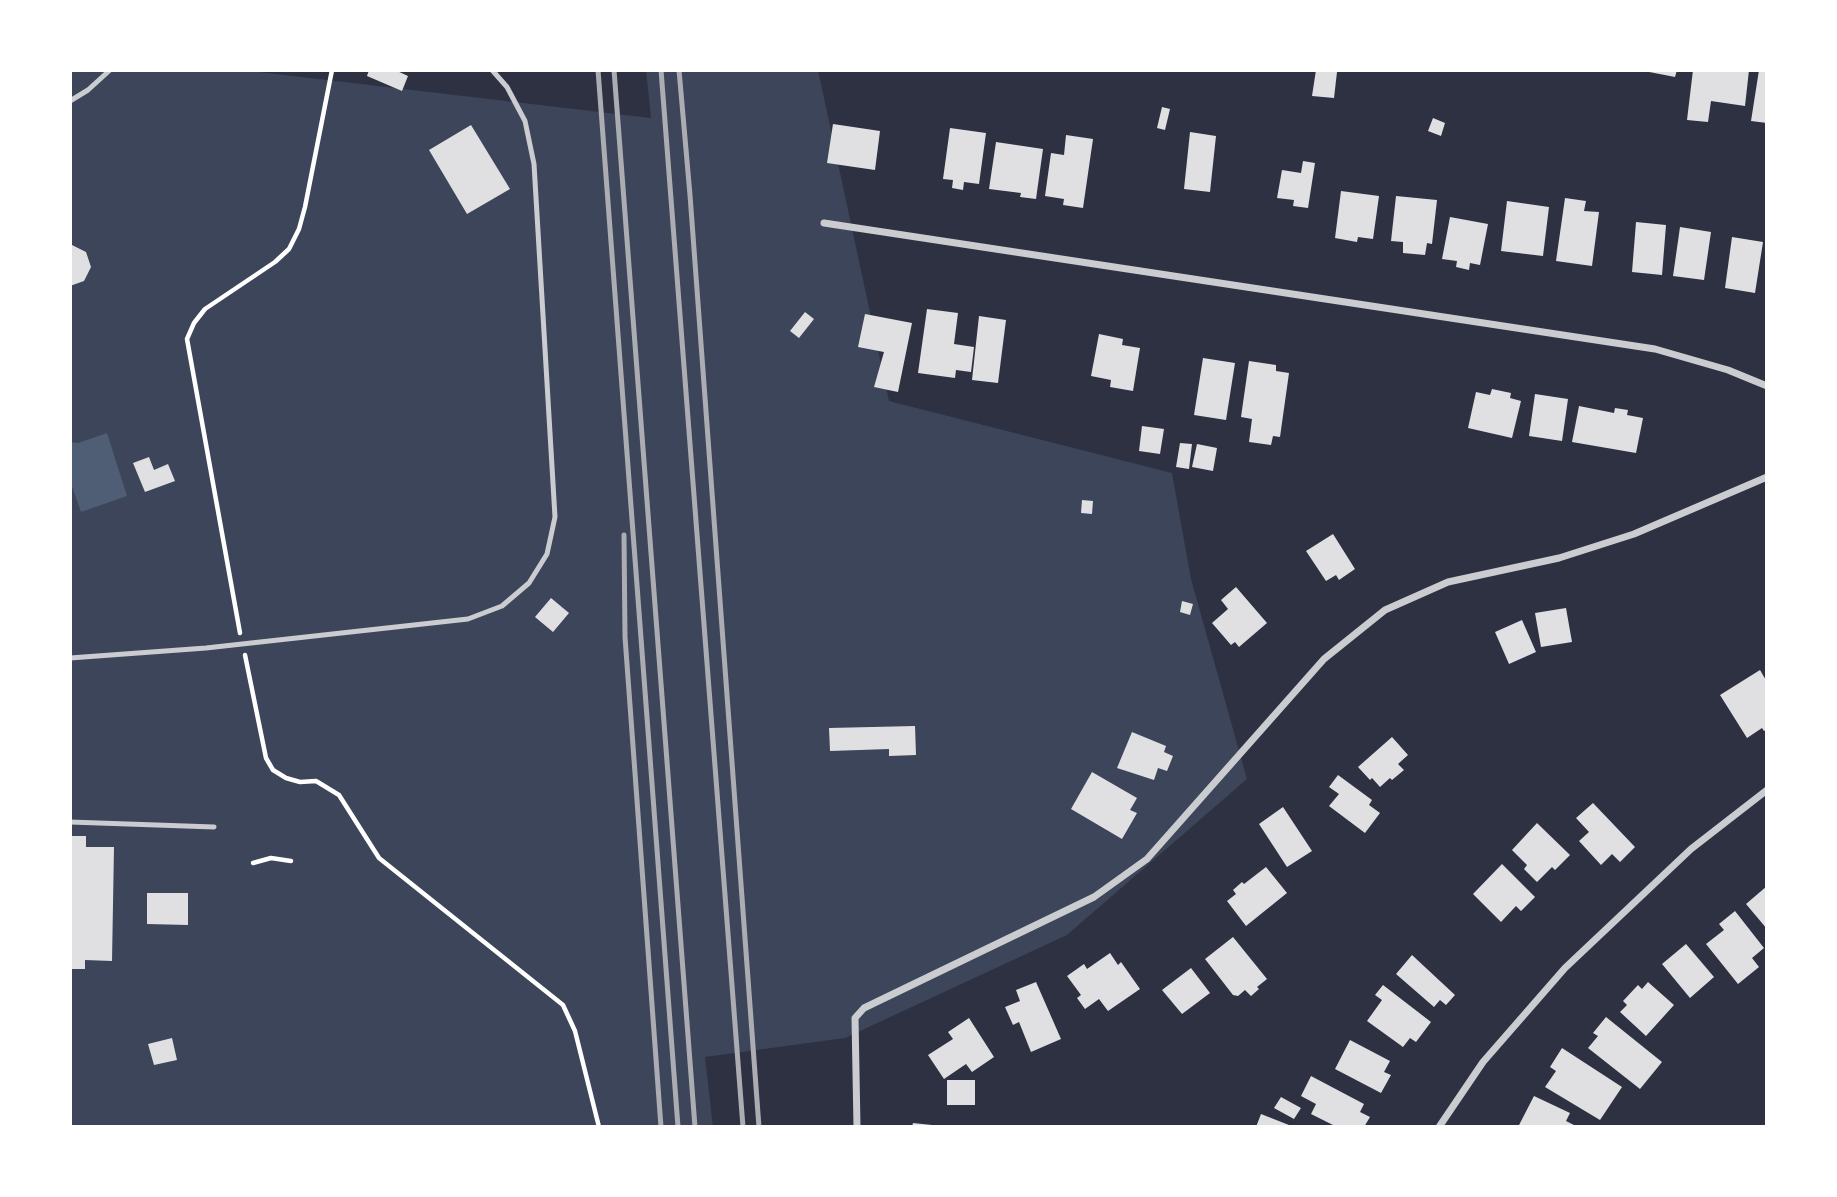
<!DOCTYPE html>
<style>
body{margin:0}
#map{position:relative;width:1837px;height:1197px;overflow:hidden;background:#2d3142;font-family:"DejaVu Sans",sans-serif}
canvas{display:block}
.frame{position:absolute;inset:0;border:72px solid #fff;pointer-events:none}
</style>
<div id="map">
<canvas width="1837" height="1197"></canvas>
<div class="frame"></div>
</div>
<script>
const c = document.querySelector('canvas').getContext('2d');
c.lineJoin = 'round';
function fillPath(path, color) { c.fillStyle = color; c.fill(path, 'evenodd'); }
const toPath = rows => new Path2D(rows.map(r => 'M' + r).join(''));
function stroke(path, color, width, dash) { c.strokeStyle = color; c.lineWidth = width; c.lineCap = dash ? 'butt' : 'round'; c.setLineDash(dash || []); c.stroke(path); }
fillPath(toPath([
 [70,70,242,70,651,118,646,70,818,70,889,401,1172,473,1191,579,1247,779,1067,935,845,1038,705,1057,713,1127,70,1127]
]), '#3c4559');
fillPath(toPath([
 [107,433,127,496,81,512,70,481,70,442,78,443]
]), '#4f5d75');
fillPath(toPath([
 [369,70,395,70,408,76,402,91,367,76],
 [1316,70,1337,72,1334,98,1312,96],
 [1639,70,1677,70,1675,77],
 [1693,70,1749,70,1745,106,1711,101,1708,122,1687,120],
 [1759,70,1767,70,1767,123,1751,121],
 [1162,107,1170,109,1165,130,1157,128],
 [1433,118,1445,123,1441,136,1428,131],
 [833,124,880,131,875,170,827,163],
 [471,125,510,189,467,214,429,150],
 [950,128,986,133,979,184,964,182,963,190,952,188,953,180,943,179],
 [1190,132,1216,136,1210,192,1184,189],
 [1066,135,1093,139,1083,208,1063,205,1064,199,1045,196,1051,153,1064,155],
 [996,142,1043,149,1036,199,1020,197,1021,193,989,189],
 [1303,161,1315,163,1308,208,1293,206,1294,200,1277,198,1282,170,1301,173],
 [1341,191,1379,196,1373,239,1358,237,1357,242,1335,238],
 [1396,196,1437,200,1432,244,1427,243,1425,255,1403,253,1403,242,1391,241],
 [1565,198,1586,201,1584,211,1599,212,1592,266,1556,261],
 [1507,201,1549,207,1543,256,1501,251],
 [1450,217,1488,224,1480,265,1470,263,1469,270,1456,267,1457,261,1442,259],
 [1636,222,1666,225,1662,275,1632,272],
 [1680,227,1711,232,1704,280,1673,276],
 [1732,237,1763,242,1755,293,1725,288],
 [72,245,86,252,91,267,84,281,70,286,70,246],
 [927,309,958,313,954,344,974,347,971,372,956,370,955,378,918,373],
 [805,312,814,319,799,338,790,331],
 [865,314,912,323,898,392,874,387,884,352,858,347],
 [979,316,1006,320,998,383,972,380],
 [1099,334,1123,339,1122,345,1140,348,1133,391,1110,387,1111,380,1091,376],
 [1203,358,1235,363,1226,420,1194,415],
 [1249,361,1276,365,1276,371,1289,373,1280,437,1273,436,1271,445,1249,442,1252,419,1241,417],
 [1492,389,1511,393,1510,398,1521,401,1512,438,1468,428,1476,392,1490,395],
 [1535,394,1568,399,1562,441,1529,436],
 [1579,406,1614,413,1615,408,1628,410,1627,415,1643,418,1636,453,1572,442],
 [1142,426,1164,429,1160,454,1139,451],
 [1180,443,1192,444,1189,469,1176,467],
 [1197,444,1217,448,1213,471,1192,467],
 [149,457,154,470,168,464,175,481,145,492,133,463],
 [1082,500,1093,501,1092,514,1081,513],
 [1333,534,1355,569,1339,580,1336,575,1326,581,1306,551],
 [1236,587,1267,623,1239,647,1235,642,1231,645,1212,623,1228,609,1221,600],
 [551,598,569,613,553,632,535,617],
 [1182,601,1193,604,1190,615,1180,612],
 [1566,608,1572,642,1541,647,1535,613],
 [1522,620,1536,652,1509,664,1495,632],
 [1760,670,1767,682,1767,729,1764,731,1762,728,1747,738,1720,695],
 [915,726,916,755,889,756,889,749,830,751,829,728],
 [1132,732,1166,746,1164,752,1173,756,1167,771,1158,768,1154,780,1117,768],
 [1392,737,1408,755,1398,764,1404,770,1392,780,1390,778,1380,787,1372,778,1370,780,1358,767],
 [1092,772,1137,798,1130,810,1137,813,1122,839,1071,809],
 [1338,775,1372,800,1369,805,1380,813,1365,833,1329,806,1339,794,1329,787],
 [1593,803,1635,847,1620,862,1612,854,1601,865,1579,841,1589,832,1576,818],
 [1283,807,1312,851,1287,867,1259,824],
 [1537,823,1570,855,1555,870,1552,867,1537,882,1524,869,1527,865,1512,850],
 [70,836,86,836,86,847,114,847,112,961,85,960,85,969,70,969],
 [1502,864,1535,897,1521,911,1516,906,1501,922,1473,894],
 [1266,867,1287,893,1246,926,1227,901,1236,894,1233,890,1242,882,1244,884],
 [1767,886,1767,929,1746,904],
 [147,893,188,893,188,925,147,924],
 [1735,911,1764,948,1752,958,1759,967,1738,984,1706,944,1724,930,1719,924],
 [1233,937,1267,979,1257,987,1259,989,1251,996,1245,990,1238,996,1233,995,1205,959],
 [1686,944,1714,977,1690,998,1662,964],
 [1110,953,1118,965,1121,962,1140,989,1108,1011,1099,999,1085,1009,1077,998,1081,995,1067,976,1084,964,1087,969],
 [1412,955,1455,995,1446,1005,1440,1000,1434,1007,1396,974],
 [1191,968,1210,993,1182,1014,1162,990],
 [1036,982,1061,1039,1031,1052,1019,1022,1013,1025,1005,1007,1020,1001,1016,990],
 [1648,982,1674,1005,1646,1036,1620,1012,1627,1005,1623,1001,1638,985,1642,989],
 [1383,985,1431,1022,1416,1042,1410,1038,1403,1047,1367,1021,1382,1000,1375,995],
 [1606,1017,1662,1062,1640,1089,1588,1048,1598,1036,1593,1033],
 [969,1018,994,1057,972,1072,966,1064,944,1079,928,1055,953,1039,948,1032],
 [172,1038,177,1060,154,1065,148,1044],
 [1350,1040,1390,1061,1384,1072,1391,1075,1381,1093,1335,1069],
 [1562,1048,1622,1087,1600,1120,1545,1087,1556,1071,1550,1067],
 [1311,1076,1364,1104,1360,1112,1370,1117,1364,1127,1337,1127,1311,1114,1316,1104,1301,1096],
 [947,1080,975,1080,975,1105,947,1105],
 [1534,1096,1570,1113,1566,1121,1578,1127,1518,1127],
 [1281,1097,1301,1108,1294,1119,1274,1108],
 [1261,1114,1294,1127,1256,1127],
 [913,1123,932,1125,932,1127,912,1127]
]), '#e0e0e3');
stroke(toPath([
 [240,633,187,339,194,323,205,309,275,262,289,249,299,229,305,207,332,70],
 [245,655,266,758,273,770,286,778,300,782,316,781,339,795,379,858,563,1005,575,1031,599,1127],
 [253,863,271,858,291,861]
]), '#fff', 4.5);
stroke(toPath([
 [70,101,88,90,110,70],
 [70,658,206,648,468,619,502,606,529,583,547,554,555,517,534,164,525,121,507,87,492,70],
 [70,822,214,827]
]), '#caccd0', 5);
stroke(toPath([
 [824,223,1655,349,1728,370,1767,386],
 [857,1127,855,1018,864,1008,1094,897,1147,859,1324,659,1385,610,1448,582,1559,558,1634,534,1767,477],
 [1439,1127,1483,1062,1565,968,1691,849,1767,790]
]), '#caccd0', 7);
stroke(toPath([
 [598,70,678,1127],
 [614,70,695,1127],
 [661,70,743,1127],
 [679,70,690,195,759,1127],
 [624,535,625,637,661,1127]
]), '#abadb3', 5);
</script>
